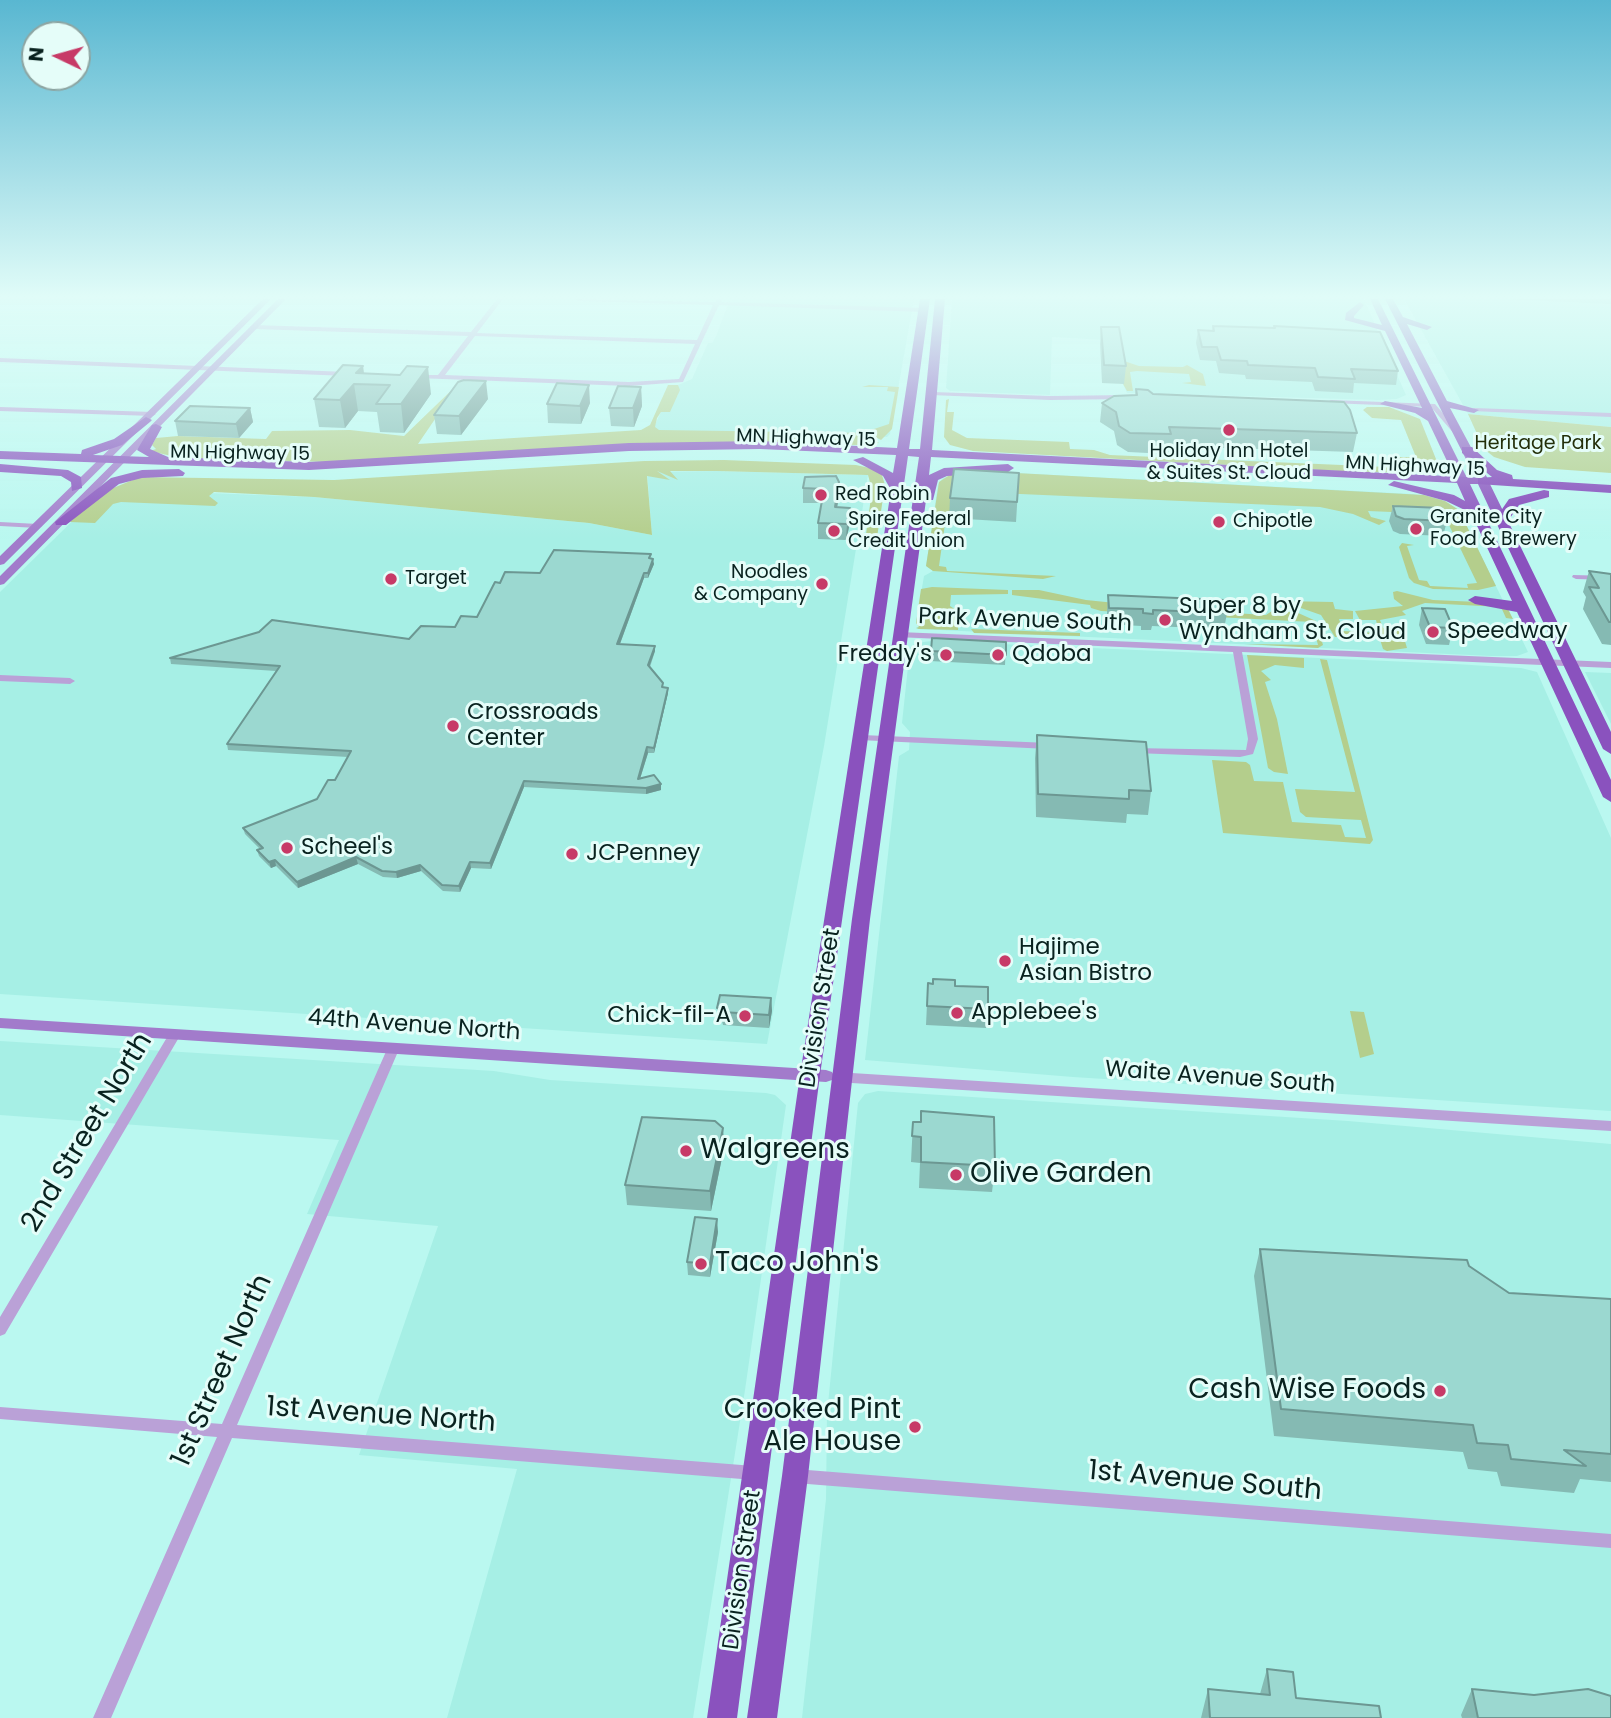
<!DOCTYPE html>
<style>
body{margin:0}
#map{position:relative;width:1611px;height:1718px;overflow:hidden;background:#baf8f0;font-family:Poppins,sans-serif}
canvas{display:block}
.north{position:absolute;left:21px;top:21px;width:70px;height:70px;box-sizing:border-box;background:#e5fdf9;border:2px solid #8da5a2;border-radius:50%;rotate:275deg;font-size:19px;font-weight:700;line-height:28px;text-align:center;color:#09221f}
.north::after{content:'';display:block;margin:auto;width:24px;height:32px;background:#c73a67;clip-path:polygon(50% 0,100% 100%,50% 72%,0 100%)}
</style>
<div id="map">
<canvas width="1611" height="1718"></canvas>
<div class="north">N</div>
</div>
<script>
const c = document.querySelector('canvas').getContext('2d');
c.lineJoin = 'round';
function fillPath(path, color) { c.fillStyle = color; c.fill(path, 'evenodd'); }
const toPath = rows => new Path2D(rows.map(r => 'M' + r).join(''));
function stroke(path, color, width, dash) { c.strokeStyle = color; c.lineWidth = width; c.lineCap = dash ? 'butt' : 'round'; c.setLineDash(dash || []); c.stroke(path); }
function drawText(font, color, halo, rows, align = 'center') {
  c.font = font + ' Poppins,sans-serif'; c.lineWidth = 6; c.setLineDash([]); c.textBaseline = 'middle'; c.strokeStyle = halo; c.fillStyle = color; for (const [text, x, y, turn = 0] of rows) {
    c.save(); c.translate(x, y); c.rotate((+turn || 0) * Math.PI / 180); c.textAlign = isNaN(turn) ? turn : align; if (halo) c.strokeText(text, 0, 0); c.fillText(text, 0, 0); c.restore();
  }
}
fillPath(toPath([
 [730,299,914,299,890,434,887,437,754,432,651,433,661,412,678,395,678,385,692,379,708,343,712,343,716,336],
 [952,299,1364,299,1406,395,1397,399,1378,400,1127,393,1123,384,1121,341,1052,337,1050,395,950,391,946,388],
 [1404,299,1611,299,1611,427,1468,414],
 [717,471,868,475,824,746,767,1044,0,994,0,592,101,493,129,490,314,497,589,523,652,535,647,472],
 [979,471,1413,494,1439,499,1459,510,1528,652,1517,656,1491,656,919,629,916,628,919,627,916,623,924,576,933,571,926,566,938,484,943,478],
 [932,641,1455,664,1521,668,1537,672,1611,838,1611,1111,1073,1077,865,1060,899,756,909,750,910,732,902,723,910,648,915,643],
 [1585,672,1611,673,1611,724],
 [0,1041,494,1071,550,1080,766,1093,775,1095,786,1105,745,1390,693,1718,447,1718,517,1469,359,1455,438,1226,307,1214,339,1140,0,1115],
 [878,1091,1348,1121,1611,1144,1611,1718,802,1718,826,1499,827,1414,858,1103,865,1094]
]), '#a6efe5');
fillPath(toPath([
 [1124,361,1139,366,1183,367,1187,365,1203,374,1206,386,1182,383,1191,382,1189,374,1137,371,1130,372,1133,391,1127,391,1123,384],
 [461,381,418,444,641,430,650,425,668,385,678,385,680,390,670,412,661,412,657,418,655,427,659,430,863,433,879,443,858,445,727,442,328,462,180,458,150,451,156,449,152,445,156,438,178,436,266,439,272,431,350,430,404,436],
 [869,385,899,387,892,429,881,440,865,432,889,424,895,392,887,391,888,387,862,387],
 [949,399,947,412,954,412,952,430,967,438,1069,442,1070,449,1094,450,1110,455,1388,467,1387,460,1391,457,1416,457,1401,420,1372,418,1363,410,1367,407,1389,407,1420,419,1438,464,1431,468,1434,470,1415,473,1338,471,973,451,950,445,944,437,946,400],
 [1468,414,1611,427,1611,473,1525,467,1494,457,1474,441,1478,436],
 [724,460,856,465,874,469,882,475,885,485,876,544,864,549,872,490,868,475,717,471,670,471,678,480,657,471,670,480,647,476,652,535,589,523,314,497,214,492,209,496,218,503,215,506,121,502,113,504,95,523,70,522,101,493,140,477,334,480,644,461],
 [979,471,1424,495,1445,501,1459,510,1496,586,1478,590,1433,589,1414,583,1409,578,1399,547,1402,543,1414,545,1407,546,1419,580,1427,581,1430,586,1468,588,1467,584,1477,583,1448,523,1392,512,1368,511,1371,517,1386,521,1379,525,1353,514,1320,507,951,491,953,524,945,524,939,566,946,567,947,571,1056,576,1043,579,933,571,926,566,939,482,951,474],
 [932,587,1008,590,1008,594,951,595,950,606,959,612,958,630,919,629,916,628,919,627,916,623,921,589],
 [1012,590,1039,590,1086,600,1184,610,1266,615,1272,611,1296,612,1316,621,1323,645,1318,648,1244,644,1318,645,1312,622,1101,611,1091,608,1090,605,1012,595],
 [1397,591,1433,600,1501,603,1506,605,1513,619,1506,618,1501,607,1425,603,1402,611,1406,615,1380,620,1383,628,1402,631,1407,648,1387,651,1383,649,1379,636,1335,637,1321,615,1281,601,1333,602,1335,609,1353,611,1353,619,1339,619,1343,631,1379,633,1376,620,1360,620,1355,611,1403,606,1394,599,1393,592],
 [971,629,1080,633,1080,636,974,633],
 [1247,655,1304,658,1304,668,1275,665,1261,671,1271,680,1265,682,1277,719,1288,774,1274,772,1268,768],
 [1320,659,1327,660,1373,840,1370,844,1223,833,1212,760,1246,762,1250,765,1254,781,1283,782,1292,822,1341,825,1345,837,1366,838,1361,820,1306,817,1300,812,1295,789,1355,792],
 [1350,1011,1364,1012,1374,1054,1360,1058]
]), '#b4ce8c');
fillPath(toPath([
 [497,299,503,299,477,333,697,340,713,305,578,301,575,299,715,302,716,299,722,299,721,302,924,308,927,310,924,312,719,305,683,382,629,386,416,378,414,377,414,375,438,375,468,336,253,329,250,327,253,325,471,332,497,299],
 [475,336,695,344,679,379,629,382,445,375,475,336],
 [0,358,347,372,350,374,347,376,0,362,0,358],
 [933,392,1050,396,1126,395,1129,397,1126,399,1050,400,931,395,931,393,933,392],
 [1331,400,1435,404,1462,435,1456,436,1431,407,1329,403,1329,401,1331,400],
 [0,407,153,412,156,414,153,416,0,411,0,407],
 [1474,408,1611,413,1611,417,1472,411,1471,410,1474,408],
 [0,522,38,524,42,526,38,528,0,526,0,522],
 [1573,575,1611,576,1611,580,1576,579,1572,577,1573,575],
 [899,632,1611,662,1611,668,1242,652,1258,739,1253,754,1240,757,1135,753,1132,752,1130,750,1132,748,1246,750,1248,739,1233,652,896,637,896,633,899,632],
 [0,675,70,678,75,681,70,684,0,681,0,675],
 [862,735,1049,743,1054,746,1049,749,859,740,857,738,859,736,862,735],
 [175,1030,179,1031,181,1034,5,1334,0,1336,0,1317,169,1034,171,1031,175,1030],
 [394,1043,398,1044,400,1047,237,1425,754,1466,759,1468,762,1473,759,1478,754,1480,232,1438,111,1718,93,1718,217,1437,0,1419,0,1407,222,1424,388,1047,390,1044,394,1043],
 [795,1469,1611,1534,1611,1548,795,1483,790,1481,787,1476,790,1471,795,1469]
]), '#baa1d7');
fillPath(toPath([
 [836,1072,1611,1121,1611,1131,836,1082,831,1080,829,1077,831,1074,836,1072]
]), '#baa1d7');
fillPath(toPath([
 [263,299,271,299,4,564,0,565,0,556,263,299],
 [278,299,286,299,4,584,0,585,0,576,278,299],
 [0,1018,826,1070,832,1072,834,1076,832,1080,826,1082,0,1028,0,1018]
]), '#a27bcb');
fillPath(toPath([
 [1370,299,1378,299,1468,480,1466,482,1456,480,1428,421,1415,413,1380,404,1385,401,1422,408,1385,331,1345,320,1346,313,1360,302,1364,305,1354,316,1354,318,1382,325,1370,299],
 [1385,299,1393,299,1403,317,1432,327,1427,330,1407,324,1447,401,1479,410,1474,413,1450,408,1489,481,1487,483,1477,481,1385,299]
]), '#915fc2');
fillPath(toPath([
 [920,299,930,299,909,449,920,449,935,299,945,299,932,450,1487,478,1611,732,1611,754,1603,749,1478,484,1470,484,1611,780,1611,802,1603,797,1517,612,1475,604,1468,600,1475,596,1512,601,1471,513,1446,501,1388,485,1394,481,1454,495,1465,501,1457,483,931,457,929,475,944,468,1008,464,1014,468,1008,472,947,476,938,480,933,500,926,500,870,919,808,1476,777,1718,747,1718,782,1476,852,919,919,457,908,456,820,1075,737,1718,707,1718,800,1075,891,490,883,476,853,460,863,457,893,473,896,455,760,449,629,451,309,470,0,459,0,451,81,454,82,450,114,439,146,417,152,420,150,422,122,445,93,455,149,457,137,450,152,425,156,424,162,427,150,449,168,457,309,462,629,443,760,441,897,448,920,299],
 [0,464,68,470,81,477,82,488,72,491,71,482,61,476,0,472,0,464],
 [179,469,185,473,183,476,142,478,119,484,66,525,56,525,55,522,111,478,142,470,179,469]
]), '#8a52be');
fillPath(toPath([
 [1462,447,1472,447,1497,470,1512,475,1513,479,1611,485,1611,493,1478,484,1478,478,1492,477,1462,453,1462,447],
 [1544,490,1549,491,1549,497,1519,505,1508,521,1503,522,1496,518,1509,499,1544,490]
]), '#8344b9');
fillPath(toPath([
 [1505,299,1611,299,1611,304],
 [1213,326,1274,328,1274,326,1398,371,1396,385,1354,383,1353,393,1315,391,1312,382,1246,379,1245,375,1219,373,1216,361,1200,360,1196,343,1198,330,1212,331],
 [1101,327,1126,366,1124,384,1102,383,1100,344],
 [363,366,364,374,431,394,404,433,380,432,377,412,358,411,345,428,319,427,314,399],
 [641,387,642,406,634,427,611,426,609,408],
 [1136,389,1153,394,1357,433,1353,452,1169,446,1168,454,1128,452,1117,445,1114,431,1100,422,1102,403,1135,395],
 [488,399,461,435,437,434,434,415],
 [590,403,581,424,548,423,547,404],
 [250,408,253,422,239,438,178,436,175,421],
 [1019,473,1016,522,949,518,950,498],
 [805,477,839,497,837,508,850,508,850,523,846,540,818,539,818,523,822,503,803,503,803,488],
 [1393,506,1447,521,1443,536,1400,534,1393,531,1389,521],
 [651,559,654,564,648,578,644,578,620,644,655,651,650,667,663,683,663,687,668,693,654,753,648,753,640,779,661,784,661,790,646,794,524,787,491,869,471,868,460,892,443,891,421,871,397,878,383,877,358,864,298,888,276,866,271,868,259,856,257,850,260,849,245,834,243,828,317,799,335,780,348,757,228,750,227,744,276,671,171,664,170,658,409,639,455,627,477,617,500,583,540,573],
 [1589,571,1611,574,1611,645,1602,644,1583,609,1586,597,1583,592],
 [1108,595,1227,613,1224,629,1152,626,1151,630,1141,630,1141,626,1107,624,1107,612],
 [1422,608,1453,628,1449,645,1426,644,1419,625],
 [932,638,1006,642,1005,665,930,661],
 [1037,735,1151,791,1148,815,1127,814,1126,823,1036,817,1035,758],
 [928,983,955,986,988,1009,986,1028,926,1025],
 [771,998,772,1011,769,1028,723,1025,722,1021,718,1020,717,1008],
 [913,1122,995,1166,992,1192,919,1188,920,1163,911,1162],
 [723,1128,724,1148,711,1211,627,1205,625,1185],
 [718,1232,710,1277,688,1275,687,1262],
 [1260,1249,1469,1266,1509,1293,1611,1299,1611,1482,1580,1479,1574,1493,1501,1486,1497,1472,1468,1469,1463,1452,1274,1436,1254,1276],
 [1267,1669,1296,1698,1381,1718,1201,1718,1208,1689,1260,1694],
 [1472,1689,1534,1695,1611,1718,1462,1718,1461,1715]
]), '#85bab3');
fillPath(toPath([
 [363,366,365,384,356,373],
 [428,367,431,394,404,433,401,404],
 [486,381,488,399,461,435,459,416],
 [354,384,358,411,345,428,340,400],
 [589,385,590,403,581,424,580,406],
 [641,387,642,406,634,427,633,408],
 [250,408,253,422,239,438,236,424],
 [839,482,839,497,834,523,835,507],
 [850,508,850,523,846,540,847,524],
 [653,559,654,564,648,578,648,573],
 [644,573,644,578,618,649,617,644],
 [655,646,655,651,648,670,648,665],
 [668,688,668,693,654,753,654,748],
 [647,747,648,753,638,785,638,779],
 [524,781,524,787,491,869,490,863],
 [661,784,661,790,646,794,646,788],
 [356,857,358,864,298,888,297,882],
 [275,860,276,866,271,868,269,862],
 [470,862,471,868,460,892,459,886],
 [420,865,421,871,397,878,396,872],
 [771,998,772,1011,769,1028,769,1015],
 [723,1128,724,1148,711,1211,710,1191],
 [717,1219,718,1232,710,1277,710,1264]
]), '#6c9792');
const building = toPath([
 [1213,326,1275,328,1274,326,1380,332,1398,371,1351,369,1355,379,1318,377,1315,368,1248,365,1247,361,1221,360,1217,347,1202,347,1198,330,1214,331,1213,326],
 [1101,327,1119,327,1126,366,1104,365,1101,327],
 [343,365,363,366,356,373,400,375,407,366,428,367,401,404,376,404,390,385,354,384,340,400,314,399,343,365],
 [464,380,486,381,459,416,434,415,458,382,464,380],
 [557,383,589,385,580,406,547,404,557,383],
 [618,386,641,387,633,408,609,408,618,386],
 [1136,389,1148,390,1153,394,1344,402,1350,410,1357,433,1169,427,1171,434,1130,433,1119,426,1116,412,1102,403,1114,396,1137,395,1136,389],
 [190,406,250,408,236,424,175,421,190,406],
 [954,469,1019,473,1017,502,950,498,954,469],
 [836,476,839,482,835,507,850,508,847,524,818,523,824,489,803,488,805,477,836,476],
 [1393,506,1442,508,1447,521,1404,519,1396,516,1393,506],
 [554,550,651,554,649,558,653,559,648,573,644,573,617,644,655,646,648,665,663,683,662,687,668,688,654,748,647,747,638,779,654,775,661,784,646,788,524,781,490,863,470,862,459,886,442,885,420,865,396,872,382,871,356,857,297,882,275,860,269,862,257,850,263,848,243,828,317,799,328,780,335,780,351,751,227,744,280,666,170,658,259,632,272,620,409,639,421,626,455,627,461,616,477,617,495,582,500,583,505,572,540,573,554,550],
 [1589,571,1611,574,1611,622,1609,622,1589,587,1599,588,1589,571],
 [1108,595,1224,600,1227,613,1153,610,1153,614,1143,613,1143,609,1109,608,1108,595],
 [1422,608,1445,609,1453,628,1430,627,1422,608],
 [932,638,1006,642,1006,655,931,651,932,638],
 [1037,735,1146,742,1151,791,1129,790,1129,799,1038,794,1037,735],
 [933,979,955,980,955,986,988,987,988,1009,927,1006,928,983,933,984,933,979],
 [720,995,771,998,769,1015,722,1012,723,1008,717,1008,720,995],
 [921,1111,994,1117,995,1166,921,1162,921,1137,912,1136,913,1122,921,1122,921,1111],
 [642,1117,715,1121,723,1128,710,1191,625,1185,642,1117],
 [695,1217,717,1219,710,1264,687,1262,695,1217],
 [1260,1249,1467,1260,1469,1266,1509,1293,1611,1299,1611,1454,1564,1450,1586,1466,1511,1459,1508,1445,1477,1443,1473,1425,1281,1409,1260,1249],
 [1267,1669,1293,1672,1296,1698,1379,1706,1381,1718,1210,1718,1208,1689,1270,1695,1267,1669],
 [1472,1689,1534,1695,1588,1689,1611,1696,1611,1718,1478,1718,1472,1689]
]);
fillPath(building, '#9bd8d0');
stroke(building, '#6c9792', 2);
const sky = c.createLinearGradient(0, 0, 0, 539);
sky.addColorStop(0, '#59b7d1');
sky.addColorStop(0.55, '#e0fcf8');
sky.addColorStop(1, '#e0fcf800');
c.fillStyle = sky;
c.fillRect(0, 0, 1611, 539);
for (const [x, y, r, color] of [
 [1229,430,7,"#c73a67"],
 [821,495,7,"#c73a67"],
 [1219,522,7,"#c73a67"],
 [1416,529,7,"#c73a67"],
 [834,531,7,"#c73a67"],
 [391,579,7,"#c73a67"],
 [822,584,7,"#c73a67"],
 [1165,620,7,"#c73a67"],
 [1433,632,7,"#c73a67"],
 [946,655,7,"#c73a67"],
 [998,655,7,"#c73a67"],
 [453,726,7,"#c73a67"],
 [287,848,7,"#c73a67"],
 [572,854,7,"#c73a67"],
 [1005,961,7,"#c73a67"],
 [957,1013,7,"#c73a67"],
 [745,1016,7,"#c73a67"],
 [686,1151,7,"#c73a67"],
 [956,1175,7,"#c73a67"],
 [701,1264,7,"#c73a67"],
 [1440,1391,7,"#c73a67"],
 [915,1427,7,"#c73a67"]
]) { const dot = new Path2D(); dot.arc(x, y, r, 0, 2 * Math.PI); c.fillStyle = color; c.fill(dot); stroke(dot, '#e5fdf9', 2.5); }
drawText('19px', '#09221f', '#e5fdf9', [
 ["MN Highway 15",806,439,2],
 ["MN Highway 15",240,454,1],
 ["MN Highway 15",1415,467,3]
]);
drawText('19px', '#232f0a', '#e5fdf9', [
 ["Heritage Park",1538,444]
]);
drawText('19px', '#09221f', '#e5fdf9', [
 ["Holiday Inn Hotel",1229,452,"center"],
 ["& Suites St. Cloud",1229,474,"center"],
 ["Red Robin",835,495],
 ["Granite City",1430,518],
 ["Food & Brewery",1430,540],
 ["Spire Federal",848,520],
 ["Credit Union",848,542],
 ["Chipotle",1233,522],
 ["Noodles",808,573,"right"],
 ["& Company",808,595,"right"],
 ["Target",405,579]
], 'left');
drawText('23px', '#09221f', '#e5fdf9', [
 ["Super 8 by",1179,607],
 ["Wyndham St. Cloud",1179,633],
 ["Speedway",1447,632],
 ["Freddy's",932,655,"right"],
 ["Qdoba",1012,655],
 ["Crossroads",467,713],
 ["Center",467,739],
 ["Scheel's",301,848],
 ["JCPenney",586,854],
 ["Hajime",1019,948],
 ["Asian Bistro",1019,974],
 ["Applebee's",971,1013],
 ["Chick-fil-A",731,1016,"right"]
], 'left');
drawText('23px', '#09221f', '#e5fdf9', [
 ["Park Avenue South",1025,621,2],
 ["Division Street",821,1008,-81],
 ["44th Avenue North",414,1026,4],
 ["Waite Avenue South",1220,1078,4],
 ["Division Street",743,1570,-82]
]);
drawText('28px', '#09221f', '#e5fdf9', [
 ["2nd Street North",88,1133,-59],
 ["1st Street North",223,1371,-66],
 ["1st Avenue North",381,1416,4],
 ["1st Avenue South",1205,1482,5]
]);
drawText('28px', '#09221f', '#e5fdf9', [
 ["Walgreens",700,1151],
 ["Olive Garden",970,1175],
 ["Taco John's",715,1264],
 ["Cash Wise Foods",1426,1391,"right"],
 ["Crooked Pint",901,1411,"right"],
 ["Ale House",901,1443,"right"]
], 'left');
</script>
